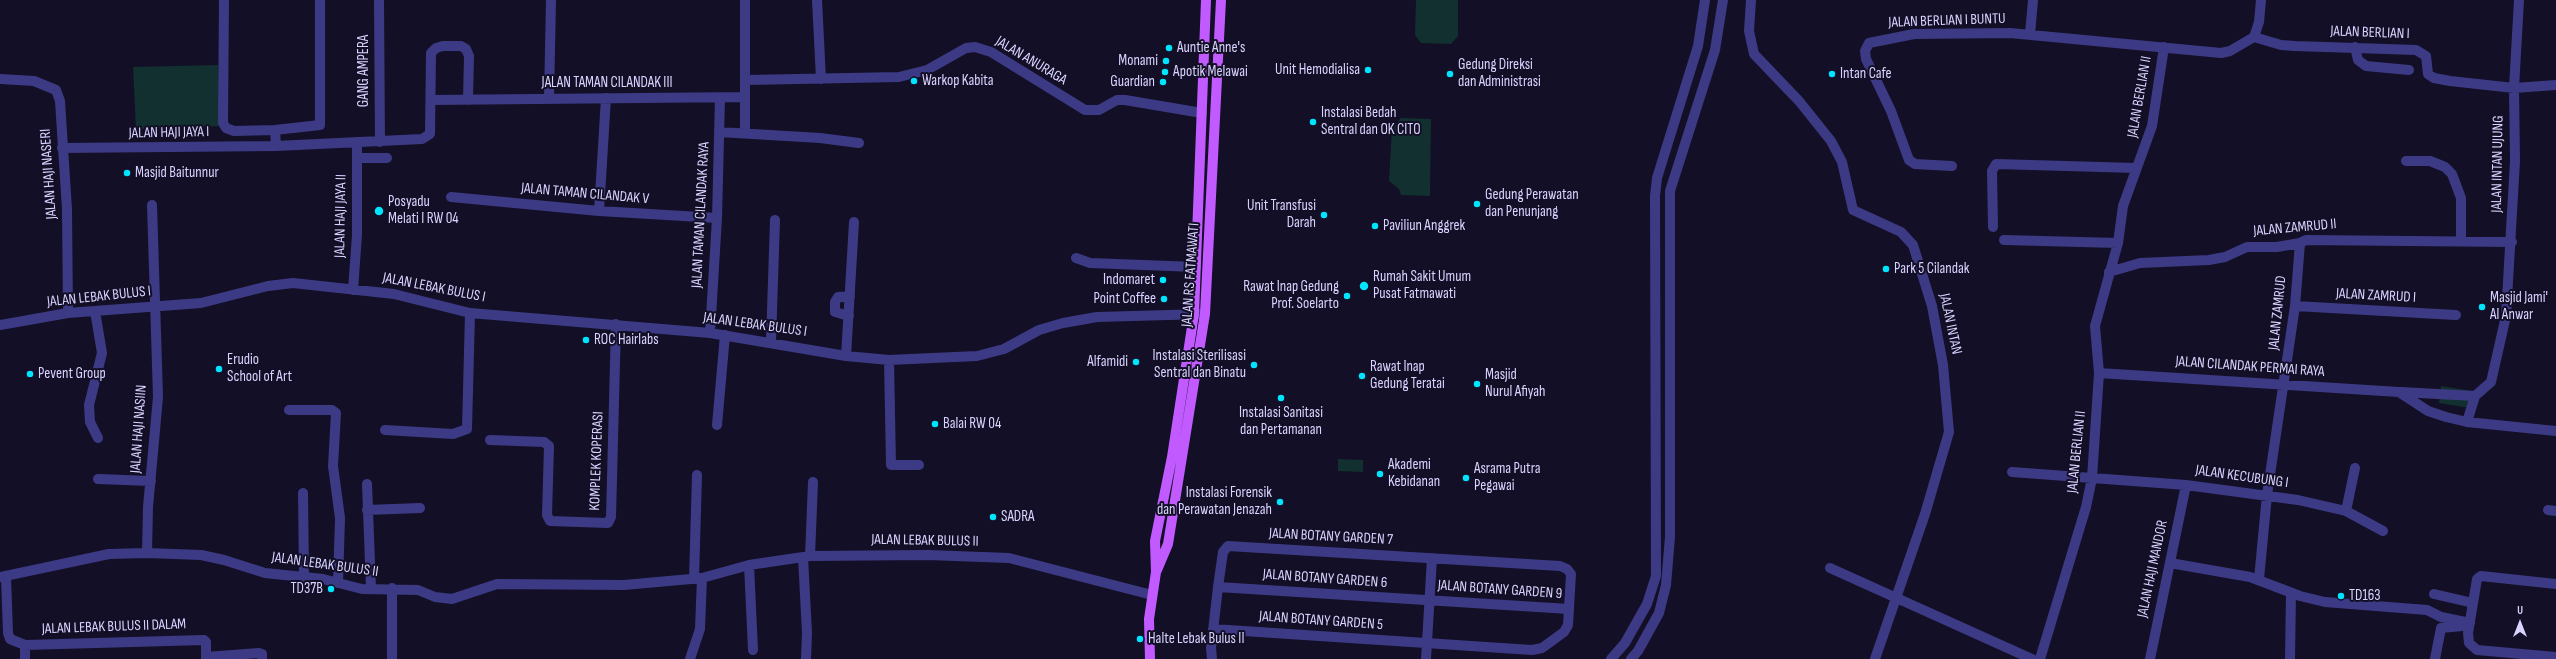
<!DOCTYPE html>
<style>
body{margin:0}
#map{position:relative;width:2556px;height:659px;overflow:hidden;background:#130f26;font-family:"Sofia Sans Condensed",sans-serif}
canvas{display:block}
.north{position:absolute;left:2500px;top:603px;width:40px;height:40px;-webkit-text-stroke:3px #130f26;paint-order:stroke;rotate:0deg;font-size:11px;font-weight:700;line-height:16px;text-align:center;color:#d9d4ff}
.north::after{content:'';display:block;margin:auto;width:14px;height:18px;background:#d9d4ff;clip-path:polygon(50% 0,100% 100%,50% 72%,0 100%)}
</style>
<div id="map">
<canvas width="2556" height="659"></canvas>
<div class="north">U</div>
</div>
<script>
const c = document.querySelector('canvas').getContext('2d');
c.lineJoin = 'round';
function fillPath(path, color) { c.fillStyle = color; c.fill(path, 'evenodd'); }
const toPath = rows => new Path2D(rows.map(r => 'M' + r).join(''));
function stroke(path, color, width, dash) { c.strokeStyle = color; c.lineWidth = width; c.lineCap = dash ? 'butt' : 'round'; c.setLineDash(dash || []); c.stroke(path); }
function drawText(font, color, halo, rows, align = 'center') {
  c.font = font + ' "Sofia Sans Condensed",sans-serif'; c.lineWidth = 4; c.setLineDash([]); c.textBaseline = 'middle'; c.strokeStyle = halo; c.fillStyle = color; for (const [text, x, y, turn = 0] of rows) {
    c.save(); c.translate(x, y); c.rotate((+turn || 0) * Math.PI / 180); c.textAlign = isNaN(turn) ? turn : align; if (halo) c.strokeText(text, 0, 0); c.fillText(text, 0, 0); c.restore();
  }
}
fillPath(toPath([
 [1416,0,1458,0,1458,36,1451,44,1421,43,1415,35],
 [218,65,220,126,136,129,133,67],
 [1401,118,1431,119,1430,196,1401,195,1399,189,1389,181,1392,128],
 [2441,386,2472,391,2470,408,2439,403],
 [1338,459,1363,460,1363,472,1338,471]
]), '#12302f');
stroke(toPath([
 [224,0,223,123,226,128,234,131,275,130],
 [379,0,380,142],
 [745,0,745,133],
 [817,0,821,79],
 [1751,0,1749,31,1754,54,1799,101,1831,141,1842,162,1853,210,1901,232,1913,245,1932,306,1943,365,1949,432,1925,514,1875,659],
 [2030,34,2033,0],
 [2254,37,2281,45,2295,46,2416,50,2426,56,2428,74,2434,78,2450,81,2514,88,2556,85],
 [2355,47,2358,60,2366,66,2409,70],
 [0,79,34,81,56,90,60,101,67,209,68,313],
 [746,80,899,77,927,70,966,48,975,47,991,52,1085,110,1099,110,1117,100,1125,100,1202,113],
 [549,99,551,0],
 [432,100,745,97],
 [719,132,820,138,859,143],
 [276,146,275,130,320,125,320,0],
 [62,148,276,146,422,139,430,134,431,53,436,48,443,46,461,46,466,49,469,56,468,100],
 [357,158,387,158],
 [2406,161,2430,161,2445,167,2452,174,2461,198,2461,240],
 [1952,166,1915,164,1909,160,1891,111,1866,59,1865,51,1869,43,1914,34,2010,33,2221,53,2230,51,2254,37,2259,22,2261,0],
 [451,197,599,211,717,218],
 [599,211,606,98],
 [1993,227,1992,171,1996,164,2136,168],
 [2004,240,2118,243],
 [1076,258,1090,263,1196,267],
 [2109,272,2140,263,2209,260,2225,257,2247,247,2277,247,2300,243,2306,240,2512,242],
 [353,290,357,235,357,142],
 [2295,306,2456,315],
 [95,311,102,353,89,405,90,422,98,438],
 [849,316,835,312,835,302,838,297,850,296],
 [0,325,68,313,201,303,268,286,293,283,394,294,470,313,710,333,846,356,889,360,977,356,1004,349,1039,330,1063,323,1097,317,1205,314],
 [710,333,717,218,720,98],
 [771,341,775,220],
 [846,356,854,222],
 [889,360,891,465,919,465],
 [2099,373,2399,392,2428,411,2446,417,2467,422,2556,431],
 [2401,392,2475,396],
 [289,410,332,410,336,413,333,466,340,518,338,583],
 [2467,422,2475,396,2491,382,2506,316,2515,161,2514,88,2519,0],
 [717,425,725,335],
 [385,430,453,434,467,429,470,313],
 [490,440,544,442,549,446,547,515,550,521,608,523,611,517,616,324],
 [2012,472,2186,485,2298,500,2346,511,2383,531],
 [98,479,151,481],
 [367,484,371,589],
 [303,493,304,577],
 [367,510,420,508],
 [2548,510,2556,511],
 [2346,511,2355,468],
 [147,553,148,507,158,397,152,205],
 [810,556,813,482],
 [803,557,807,633,806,659],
 [2170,563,2250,577,2300,596,2325,602,2427,610,2441,617,2470,623],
 [749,565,753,650],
 [1830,568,2032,659],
 [0,577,109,554,147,553,201,555,224,560,265,573,323,579,362,589,418,590,435,597,452,599,497,584,624,585,702,578,749,565,810,556,928,555,1009,558,1152,595],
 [6,577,8,633,10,639,25,645,25,659],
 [694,579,697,475],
 [2259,579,2267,495,2295,306,2300,243],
 [2556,584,2481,576,2477,579,2468,633,2469,643,2477,650,2556,657],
 [1218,587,1569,609],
 [392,588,392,659],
 [2434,594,2473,603],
 [25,645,204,640,206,642,206,659],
 [206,657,259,653,262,654,262,659],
 [690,659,700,629,702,578],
 [1212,659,1211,648,1218,587,1223,552,1228,546,1560,566,1567,569,1571,574,1568,625,1564,632,1542,648,1532,650,1213,629],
 [1426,659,1432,558],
 [1611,659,1625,643,1647,604,1656,576,1655,196,1657,178,1698,46,1705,0],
 [1631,659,1638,651,1659,613,1666,585,1670,537,1670,191,1715,50,1723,0],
 [2040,659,2086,507,2092,478,2099,373,2095,326,2118,243,2123,206,2152,126,2164,47],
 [2150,659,2186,485],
 [2290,659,2291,593],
 [2435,659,2441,628,2462,626]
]), '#3d3a85', 10);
stroke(toPath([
 [1157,570,1168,544,1205,314,1221,0],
 [1150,659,1149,619,1156,572,1155,541,1172,457,1194,314,1206,0]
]), '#c25bff', 10);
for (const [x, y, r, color] of [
 [1169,48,4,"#00e5ff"],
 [1166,61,4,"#00e5ff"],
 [1368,70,4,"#00e5ff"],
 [1165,72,4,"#00e5ff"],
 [1450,74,4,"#00e5ff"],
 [1832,74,4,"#00e5ff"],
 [914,81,4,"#00e5ff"],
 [1163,82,4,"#00e5ff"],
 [1313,122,4,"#00e5ff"],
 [127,173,4,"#00e5ff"],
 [1477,204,4,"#00e5ff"],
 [379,211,5,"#00e5ff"],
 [1324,215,4,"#00e5ff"],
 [1375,226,4,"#00e5ff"],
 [1886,269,4,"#00e5ff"],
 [1163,280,4,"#00e5ff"],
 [1364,286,5,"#00e5ff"],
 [1347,296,4,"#00e5ff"],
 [1164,299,4,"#00e5ff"],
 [2482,307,4,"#00e5ff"],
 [586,340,4,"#00e5ff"],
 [1136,362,4,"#00e5ff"],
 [1254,365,4,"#00e5ff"],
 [219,369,4,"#00e5ff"],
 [30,374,4,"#00e5ff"],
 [1362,376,4,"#00e5ff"],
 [1477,384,4,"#00e5ff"],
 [1281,398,4,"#00e5ff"],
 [935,424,4,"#00e5ff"],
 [1380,474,4,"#00e5ff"],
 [1466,478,4,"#00e5ff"],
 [1280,502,4,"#00e5ff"],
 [993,517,4,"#00e5ff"],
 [331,589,4,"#00e5ff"],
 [2341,596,4,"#00e5ff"],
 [1140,639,4,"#00e5ff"]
]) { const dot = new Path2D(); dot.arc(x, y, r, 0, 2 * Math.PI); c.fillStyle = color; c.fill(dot); stroke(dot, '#130f26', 1.5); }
drawText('15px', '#d9d4ff', '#130f26', [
 ["JALAN BERLIAN I BUNTU",1947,21,-2],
 ["JALAN BERLIAN I",2370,33,2],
 ["JALAN ANURAGA",1031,61,31],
 ["GANG AMPERA",364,71,-90],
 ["JALAN TAMAN CILANDAK III",607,83],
 ["JALAN BERLIAN II",2140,97,-80],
 ["JALAN HAJI JAYA I",169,133,-1],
 ["JALAN INTAN UJUNG",2498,164,-89],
 ["JALAN HAJI NASERI",49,174,-94],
 ["JALAN TAMAN CILANDAK V",585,194,5],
 ["JALAN TAMAN CILANDAK RAYA",701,215,-87],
 ["JALAN HAJI JAYA II",341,216,-89],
 ["JALAN ZAMRUD II",2295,228,-5],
 ["JALAN RS FATMAWATI",1191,275,-86],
 ["JALAN LEBAK BULUS I",434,288,11],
 ["JALAN ZAMRUD I",2376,296,3],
 ["JALAN LEBAK BULUS I",99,297,-6],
 ["JALAN ZAMRUD",2278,313,-84],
 ["JALAN INTAN",1950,324,78],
 ["JALAN LEBAK BULUS I",755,325,8],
 ["JALAN CILANDAK PERMAI RAYA",2250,367,4],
 ["JALAN HAJI NASIIN",139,429,-86],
 ["JALAN BERLIAN II",2077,452,-84],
 ["KOMPLEK KOPERASI",597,461,-88],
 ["JALAN KECUBUNG I",2242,477,8],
 ["JALAN BOTANY GARDEN 7",1331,537,3],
 ["JALAN LEBAK BULUS II",925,541,1],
 ["JALAN LEBAK BULUS II",325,565,8],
 ["JALAN HAJI MANDOR",2153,569,-78],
 ["JALAN BOTANY GARDEN 6",1325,579,4],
 ["JALAN BOTANY GARDEN 9",1500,590,4],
 ["JALAN BOTANY GARDEN 5",1321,621,4],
 ["JALAN LEBAK BULUS II DALAM",114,627,-2]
]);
drawText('15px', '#d9d4ff', '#130f26', [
 ["Auntie Anne's",1177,48],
 ["Monami",1158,61,"right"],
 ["Gedung Direksi",1458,65],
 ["dan Administrasi",1458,82],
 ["Unit Hemodialisa",1360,70,"right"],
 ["Apotik Melawai",1173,72],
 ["Intan Cafe",1840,74],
 ["Warkop Kabita",922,81],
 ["Guardian",1155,82,"right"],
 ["Instalasi Bedah",1321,113],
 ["Sentral dan OK CITO",1321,130],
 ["Masjid Baitunnur",135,173],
 ["Gedung Perawatan",1485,195],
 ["dan Penunjang",1485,212],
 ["Posyadu",388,202],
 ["Melati I RW 04",388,219],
 ["Unit Transfusi",1316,206,"right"],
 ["Darah",1316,223,"right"],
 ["Paviliun Anggrek",1383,226],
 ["Park 5 Cilandak",1894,269],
 ["Rumah Sakit Umum",1373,277],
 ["Pusat Fatmawati",1373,294],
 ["Indomaret",1155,280,"right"],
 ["Rawat Inap Gedung",1339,287,"right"],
 ["Prof. Soelarto",1339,304,"right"],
 ["Masjid Jami'",2490,298],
 ["Al Anwar",2490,315],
 ["Point Coffee",1156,299,"right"],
 ["ROC Hairlabs",594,340],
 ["Instalasi Sterilisasi",1246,356,"right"],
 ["Sentral dan Binatu",1246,373,"right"],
 ["Erudio",227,360],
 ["School of Art",227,377],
 ["Alfamidi",1128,362,"right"],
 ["Rawat Inap",1370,367],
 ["Gedung Teratai",1370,384],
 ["Pevent Group",38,374],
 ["Masjid",1485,375],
 ["Nurul Afiyah",1485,392],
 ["Instalasi Sanitasi",1281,413,"center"],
 ["dan Pertamanan",1281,430,"center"],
 ["Balai RW 04",943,424],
 ["Akademi",1388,465],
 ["Kebidanan",1388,482],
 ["Asrama Putra",1474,469],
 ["Pegawai",1474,486],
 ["Instalasi Forensik",1272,493,"right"],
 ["dan Perawatan Jenazah",1272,510,"right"],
 ["SADRA",1001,517],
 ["TD37B",323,589,"right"],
 ["TD163",2349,596],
 ["Halte Lebak Bulus II",1148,639]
], 'left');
</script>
